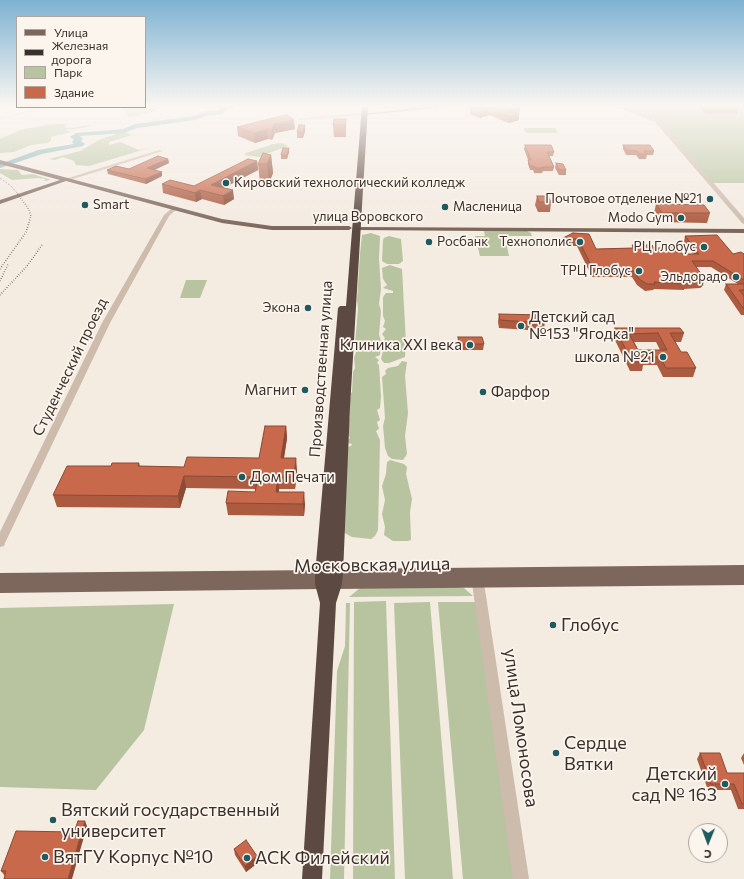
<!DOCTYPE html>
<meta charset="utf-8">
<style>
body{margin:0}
#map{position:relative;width:744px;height:879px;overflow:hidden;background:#f4ebe1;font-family:Commissioner,sans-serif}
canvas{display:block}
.legend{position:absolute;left:16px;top:16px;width:130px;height:92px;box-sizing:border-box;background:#fbf5ee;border:1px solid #aea6a0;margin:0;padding:5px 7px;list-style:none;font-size:12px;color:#3b302b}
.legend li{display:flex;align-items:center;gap:8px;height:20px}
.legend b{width:20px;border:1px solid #aea6a0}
.north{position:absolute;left:688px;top:823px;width:40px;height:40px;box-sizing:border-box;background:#fbf5ee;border:1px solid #aea6a0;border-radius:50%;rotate:181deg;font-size:11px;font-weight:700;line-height:16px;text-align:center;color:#3b302b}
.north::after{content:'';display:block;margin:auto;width:14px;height:18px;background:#1f5a5e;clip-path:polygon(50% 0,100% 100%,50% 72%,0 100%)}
</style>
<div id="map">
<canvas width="744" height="879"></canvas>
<ul class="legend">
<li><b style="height:5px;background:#7d675c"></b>Улица</li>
<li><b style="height:5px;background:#3b302b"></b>Железная дорога</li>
<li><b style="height:11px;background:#b8c4a0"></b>Парк</li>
<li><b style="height:11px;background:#c8694b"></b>Здание</li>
</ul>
<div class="north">С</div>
</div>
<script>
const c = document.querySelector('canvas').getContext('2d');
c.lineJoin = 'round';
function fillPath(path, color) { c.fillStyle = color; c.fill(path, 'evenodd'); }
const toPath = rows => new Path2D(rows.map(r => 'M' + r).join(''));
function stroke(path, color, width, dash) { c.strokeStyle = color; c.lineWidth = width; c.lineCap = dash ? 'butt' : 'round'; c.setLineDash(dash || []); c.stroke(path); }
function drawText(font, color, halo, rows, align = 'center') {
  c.font = font + ' Commissioner,sans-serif'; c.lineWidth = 3.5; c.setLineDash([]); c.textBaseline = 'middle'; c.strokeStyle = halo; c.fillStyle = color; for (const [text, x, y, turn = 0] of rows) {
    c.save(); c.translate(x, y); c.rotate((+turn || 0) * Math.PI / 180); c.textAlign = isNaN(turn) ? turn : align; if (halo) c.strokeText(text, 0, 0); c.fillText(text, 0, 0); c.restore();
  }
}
fillPath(toPath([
 [160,106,156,111,132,117,128,117,126,112,121,107],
 [618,106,744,106,744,183,713,183,659,121],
 [51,124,67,124,64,126,68,128,93,125,83,128,64,130,71,132,51,137,51,141,47,143,31,145,14,152,0,153,0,139,20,130],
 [524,128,555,128,558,133,526,133],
 [119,133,128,133,132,135,109,142,109,145,120,142,139,150,149,148,89,166,76,165,74,161,63,157,55,160,49,159,80,151,99,140],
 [282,143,288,146,259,157,244,155,246,153,273,144],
 [0,169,18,170,22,175,33,174,51,180,44,181,45,179,38,178,12,180,0,173],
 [484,231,527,231,531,233,532,236,507,236,508,240,511,240,512,243,507,247,509,256,480,256,475,236,485,236],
 [371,233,380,236,379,259,381,289,379,304,381,311,379,335,381,341,380,355,375,357,379,360,377,363,379,365,381,396,380,408,377,410,380,420,377,422,379,429,376,431,380,440,378,530,375,536,371,539,352,537,343,532,344,509,346,505,343,500,347,447,351,446,352,444,347,443,346,440,350,438,348,434,348,422,350,417,349,400,351,396,350,394,352,392,353,372,355,368,354,358,357,349,355,344,358,309,357,300,360,254,362,235],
 [389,236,401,239,403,261,399,264,387,264,382,261,383,240,384,238],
 [390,265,402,269,406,344,405,357,389,363,384,363,381,359,385,343,383,342,385,338,382,334,386,329,383,327,385,321,383,316,383,297,386,293,393,293,393,291,383,288,387,285,383,279,382,268],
 [186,280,207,280,200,298,180,298],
 [402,361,407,362,405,376,408,413,405,436,407,454,403,460,392,459,388,456,385,448,383,426,385,418,382,377,386,374,385,371,388,368,398,366],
 [390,460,404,464,407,467,406,474,412,499,410,512,411,540,408,541,393,541,384,535,385,527,382,514,385,500,382,486,386,474,387,462],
 [458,587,464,588,473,596,349,597,360,588],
 [386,601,395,879,353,879,354,602],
 [430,602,453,879,405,879,394,603],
 [438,602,476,602,514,879,463,879],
 [346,603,350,603,344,879,330,879,337,671,345,646],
 [174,604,144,730,96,790,0,787,0,608]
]), '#b8c4a0');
fillPath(toPath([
 [223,106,239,106,226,110,222,114,209,115,195,120,137,128,124,133,80,136,83,139,81,141,85,144,83,146,42,154,0,168,0,164,38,150,74,144,72,142,74,140,70,137,76,133,123,129,135,124,194,116,208,111,218,111,223,106]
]), '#7fb0b2');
fillPath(toPath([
 [614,106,621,106,659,120,744,218,744,224,742,223,655,122,614,106],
 [360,113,362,115,299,120,297,119,360,113],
 [159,150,163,151,70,180,65,179,159,150],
 [172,208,177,209,169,216,110,323,5,543,4,546,0,547,0,532,102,323,164,215,172,208],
 [478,579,482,580,484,583,529,879,513,879,472,583,474,580,478,579]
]), '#cdbbac');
fillPath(toPath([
 [435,106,457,106,364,115,362,114,435,106],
 [0,160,222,219,272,226,349,226,352,228,349,230,272,230,222,223,66,181,0,204,0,200,60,180,0,164,0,160],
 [355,227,744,229,744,233,357,230,354,228,355,227],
 [744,565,744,575,336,579,332,577,330,574,332,571,336,569,744,565],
 [322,570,326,572,328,575,326,578,323,579,326,581,328,584,326,587,322,589,0,593,0,583,196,581,0,583,0,573,322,570],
 [744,575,744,585,335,589,331,587,329,584,331,581,335,579,744,575]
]), '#7d675c');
fillPath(toPath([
 [362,106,368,106,350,407,343,574,342,584,336,603,322,879,302,879,320,603,315,584,315,575,338,308,340,306,346,306,362,106]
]), '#5c4a42');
stroke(toPath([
 [0,108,6,106],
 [0,119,44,107],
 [0,178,11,186,18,194]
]), '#3b302b', 1, [0.5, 1.5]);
stroke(toPath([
 [0,269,26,232,31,216,28,208,17,193],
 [0,281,8,264],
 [0,295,27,266,42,245]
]), '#3b302b', 1.5, [0.5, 2]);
fillPath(toPath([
 [479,106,519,114,518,114,519,120,509,123,489,115,480,118,470,114,470,108],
 [698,106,739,106,739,107,737,114,706,114],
 [346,119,346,137,334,137,333,125],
 [305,125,305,131,303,138,297,138,297,132],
 [237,127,295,129,275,133,272,140,268,139,255,143,238,136],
 [525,145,554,152,553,156,549,156,554,167,553,171,543,171,542,173,534,173,533,170,530,170,528,164,528,160,524,149],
 [623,145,654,151,653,155,647,155,646,159,639,159,636,155,626,155,623,149],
 [289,148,289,152,287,159,281,159,281,155],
 [271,155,273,173,269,183,260,183,258,164],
 [168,159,169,163,154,170,162,176,146,184,108,174,107,170,129,169],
 [257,161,258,170,223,188,234,199,224,205,202,199,196,202,163,193,162,184,194,186],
 [556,163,566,170,566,175,559,175,555,168],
 [537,196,551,202,550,212,538,212,535,205],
 [656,204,710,213,707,223,660,222,654,213],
 [573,233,596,249,632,248,632,245,654,248,676,252,682,254,693,254,684,242,685,236,733,254,744,254,744,315,741,315,724,290,726,284,738,284,711,267,696,267,704,278,703,285,700,288,684,289,684,290,654,289,653,290,645,291,637,285,632,277,592,277,577,246,560,246,561,239],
 [499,314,545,321,544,329,528,328,528,330,499,328,498,322],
 [615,328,684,333,681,342,675,342,681,352,696,368,693,377,663,377,657,365,643,365,642,371,630,371,613,336],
 [634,342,656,342,660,350,638,350],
 [458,337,484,344,483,350,459,350,458,342],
 [286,426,287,438,284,458,297,470,295,489,279,489,279,492,305,504,304,516,228,515,226,503,255,492,256,489,186,488,180,508,57,507,53,495,111,466,139,463,140,466,184,467,259,458],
 [700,753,727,773,744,773,744,809,738,809,731,790,708,790,697,759],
 [744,753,744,765,741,758],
 [87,826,5,876,1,871,74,832],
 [234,849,257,856,259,862,246,872,235,855]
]), '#ac5a40');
fillPath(toPath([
 [520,108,519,114,508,116,508,111],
 [489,110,489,115,480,118,480,112],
 [519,114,519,120,509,123,509,117],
 [346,119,346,137,345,125],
 [294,120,295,129,275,133,272,140,271,131,274,124],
 [305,125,305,131,303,138,303,132],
 [268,129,268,139,255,143,254,133],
 [289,148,289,152,287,159,287,155],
 [271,155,273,173,269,183,267,164],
 [168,159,169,163,148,173,147,168],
 [257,161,258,170,212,194,211,185],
 [162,172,162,176,146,184,145,179],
 [200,190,202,199,196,202,195,193],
 [233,190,234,199,224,205,223,196],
 [704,278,703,285,700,288,702,282],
 [286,426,287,438,282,470,281,458],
 [296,458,297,470,295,489,294,477],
 [184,476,186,488,180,508,178,496],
 [278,477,279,489,277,504,276,492],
 [304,492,305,504,304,516,303,504],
 [85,821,87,826,72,879,68,879],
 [257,856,259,862,246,872,245,866]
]), '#8c4a34');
const building = toPath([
 [479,106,516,106,520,108,508,111,519,114,509,117,489,110,480,112,470,108,479,106],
 [707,106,739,106,739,107,708,107,707,106],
 [287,115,294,120,274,124,271,131,268,129,254,133,237,127,281,116,287,115],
 [334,119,346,119,345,125,333,125,334,119],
 [299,125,305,125,303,132,297,132,299,125],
 [525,145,551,145,554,152,547,152,554,167,542,167,543,168,535,168,534,166,530,166,528,160,531,160,525,145],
 [623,145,650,145,654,151,644,151,647,154,639,154,637,151,627,150,623,145],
 [283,148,289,148,287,155,281,155,283,148],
 [263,153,271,155,267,164,258,164,263,153],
 [158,156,168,159,147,168,162,172,145,179,107,170,116,166,129,169,158,156],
 [248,159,257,161,211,185,233,190,223,196,200,190,195,193,162,184,170,180,194,186,248,159],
 [556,163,563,164,566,170,559,170,556,163],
 [537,196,548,196,551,202,539,202,537,196],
 [656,204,704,205,710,213,662,213,656,204],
 [573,233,589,234,596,249,634,248,632,245,652,245,654,248,673,248,676,252,681,252,682,254,699,254,685,236,717,235,733,254,741,252,744,254,744,280,713,261,692,261,704,278,702,282,685,282,686,284,654,282,655,284,647,284,639,279,634,271,594,271,578,239,561,239,573,233],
 [726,284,744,284,744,290,739,290,744,296,744,308,743,308,726,284],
 [499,314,543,315,545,321,529,320,529,322,500,320,499,314],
 [615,328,680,328,684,333,670,333,681,352,687,352,696,368,666,368,660,357,641,357,644,362,632,362,615,328],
 [658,333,667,350,638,350,629,334,658,333],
 [458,337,482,337,484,344,459,344,458,337],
 [265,426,286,426,281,458,296,458,294,477,278,477,276,492,304,492,303,504,226,503,228,491,255,492,258,477,184,476,178,496,53,495,67,466,111,466,112,463,139,463,138,466,184,467,187,457,259,458,265,426],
 [700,753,720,753,727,773,744,773,744,804,742,804,734,784,711,784,700,753],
 [78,821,85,821,68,879,4,879,6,871,1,871,16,831,74,832,78,821],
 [246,840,257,856,245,866,234,849,246,840]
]);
fillPath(building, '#c8694b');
stroke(building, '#8c4a34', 1);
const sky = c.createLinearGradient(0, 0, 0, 229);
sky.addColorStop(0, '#7eb2d2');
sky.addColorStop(0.46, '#faf6f2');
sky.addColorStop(1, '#faf6f200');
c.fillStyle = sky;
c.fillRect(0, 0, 744, 229);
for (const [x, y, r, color] of [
 [226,183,4,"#1f5a5e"],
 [710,199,4,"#1f5a5e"],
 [85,205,4,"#1f5a5e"],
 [445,207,4,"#1f5a5e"],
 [681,218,4,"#1f5a5e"],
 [429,242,4,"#1f5a5e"],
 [580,242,4,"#1f5a5e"],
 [704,247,4,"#1f5a5e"],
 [639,271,4,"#1f5a5e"],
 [736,277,4,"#1f5a5e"],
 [308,308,4,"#1f5a5e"],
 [521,326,4,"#1f5a5e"],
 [470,345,4,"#1f5a5e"],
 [663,357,4,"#1f5a5e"],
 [305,390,4,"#1f5a5e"],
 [483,392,4,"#1f5a5e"],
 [242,477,4,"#1f5a5e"],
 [553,625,4,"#1f5a5e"],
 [556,753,4,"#1f5a5e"],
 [725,784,4,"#1f5a5e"],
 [53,820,4,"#1f5a5e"],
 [45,857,4,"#1f5a5e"],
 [247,858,4,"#1f5a5e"]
]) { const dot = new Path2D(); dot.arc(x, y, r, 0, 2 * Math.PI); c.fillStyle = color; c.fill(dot); stroke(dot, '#fbf5ee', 1.5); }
drawText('13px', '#3b302b', '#fbf5ee', [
 ["Кировский технологический колледж",234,183,"left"],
 ["Почтовое отделение №21",702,199],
 ["Smart",93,205,"left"],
 ["Масленица",453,207,"left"],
 ["Modo Gym",673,218],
 ["Росбанк",437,242,"left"],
 ["Технополис",572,242],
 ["РЦ Глобус",696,247],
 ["ТРЦ Глобус",631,271],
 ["Эльдорадо",728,277],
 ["Экона",300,308]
], 'right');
drawText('13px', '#3b302b', '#fbf5ee', [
 ["улица Воровского",368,217]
]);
drawText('15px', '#3b302b', '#fbf5ee', [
 ["Детский сад",529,317],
 ["№153 \"Ягодка\"",529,334],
 ["Клиника XXI века",462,345,"right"],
 ["школа №21",655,357,"right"],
 ["Магнит",297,390,"right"],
 ["Фарфор",491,392],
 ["Дом Печати",250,477]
], 'left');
drawText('15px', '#3b302b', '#fbf5ee', [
 ["Студенческий проезд",70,367,-64],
 ["Производственная улица",321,369,-86]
]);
drawText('18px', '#3b302b', '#fbf5ee', [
 ["Московская улица",372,565,-1],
 ["улица Ломоносова",521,728,82]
]);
drawText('18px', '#3b302b', '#fbf5ee', [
 ["Глобус",561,625],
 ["Сердце",564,743],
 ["Вятки",564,764],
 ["Детский",717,774,"right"],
 ["сад № 163",717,795,"right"],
 ["Вятский государственный",61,810],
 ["университет",61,831],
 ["ВятГУ Корпус №10",53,857],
 ["АСК Филейский",255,858]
], 'left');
</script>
